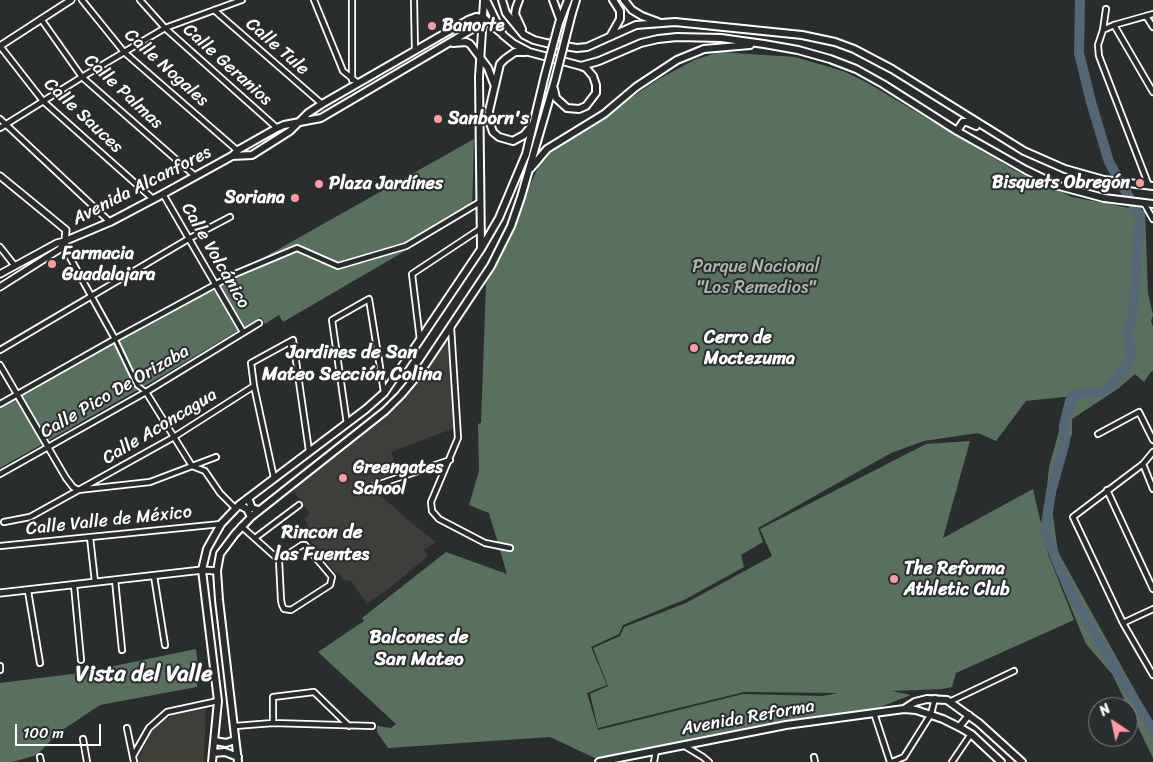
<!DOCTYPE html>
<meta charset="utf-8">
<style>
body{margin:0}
#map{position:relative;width:1153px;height:762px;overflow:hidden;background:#2a2d2e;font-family:Sriracha,sans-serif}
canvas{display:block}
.north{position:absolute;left:1088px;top:697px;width:50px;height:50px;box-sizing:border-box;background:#2a2d2e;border:1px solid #7f8182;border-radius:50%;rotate:326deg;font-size:14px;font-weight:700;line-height:20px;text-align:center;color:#fff}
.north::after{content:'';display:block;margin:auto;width:18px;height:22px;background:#ff9aa2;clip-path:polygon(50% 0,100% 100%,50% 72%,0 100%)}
.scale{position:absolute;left:15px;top:724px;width:86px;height:22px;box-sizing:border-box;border:2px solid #fff;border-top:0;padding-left:6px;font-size:15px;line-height:18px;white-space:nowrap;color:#fff;-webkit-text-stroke:4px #2a2d2e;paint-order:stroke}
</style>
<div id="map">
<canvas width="1153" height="762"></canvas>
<div class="north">N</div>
<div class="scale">100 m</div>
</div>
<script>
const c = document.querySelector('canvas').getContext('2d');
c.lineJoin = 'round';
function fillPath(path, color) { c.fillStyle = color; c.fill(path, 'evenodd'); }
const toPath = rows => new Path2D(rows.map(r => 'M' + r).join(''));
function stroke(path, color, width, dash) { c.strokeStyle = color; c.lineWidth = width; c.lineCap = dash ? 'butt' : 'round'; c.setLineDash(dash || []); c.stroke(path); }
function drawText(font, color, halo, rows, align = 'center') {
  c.font = font + ' Sriracha,sans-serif'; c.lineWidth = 4; c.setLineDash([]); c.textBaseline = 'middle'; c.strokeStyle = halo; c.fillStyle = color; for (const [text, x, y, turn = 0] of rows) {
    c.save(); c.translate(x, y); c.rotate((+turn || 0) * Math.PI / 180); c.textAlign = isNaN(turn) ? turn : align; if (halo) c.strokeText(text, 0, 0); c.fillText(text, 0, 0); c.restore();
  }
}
fillPath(toPath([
 [444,342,450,343,454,428,391,452,398,472,368,484,409,521,436,542,424,550,428,556,387,590,367,604,351,581,343,580,338,572,335,573,306,535,308,524,304,519,310,514,291,487,387,414,411,389],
 [206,707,204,762,138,762,138,760,148,738,160,722,177,713]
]), '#3f3e3a');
fillPath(toPath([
 [719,52,795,57,843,71,866,82,1014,170,1072,197,1145,211,1148,293,1153,315,1151,321,1153,327,1153,371,1150,373,1144,382,1135,374,1119,388,1072,419,1072,434,1064,457,1052,509,1058,552,1153,723,1153,758,1112,674,1086,644,1057,574,1043,527,1049,467,1058,435,1062,415,1073,396,1026,401,996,441,978,433,924,441,891,453,758,528,763,542,741,555,744,567,686,599,623,625,619,634,591,647,607,685,587,693,598,730,743,694,823,696,838,693,744,692,598,728,590,694,608,686,593,648,620,636,624,627,686,603,772,556,760,529,926,444,970,441,943,538,1033,489,1048,554,1074,620,956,673,952,687,942,689,892,691,911,695,878,708,787,721,597,759,550,737,388,748,377,732,377,726,391,728,396,724,318,652,364,621,362,618,446,552,507,574,489,513,469,505,479,471,478,424,481,423,486,284,490,274,540,163,551,150,600,121,624,102,659,79,694,60],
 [474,139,472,212,283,322,279,315,265,324,261,317,155,380,0,468,0,406],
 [196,649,198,667,197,687,100,705,58,733,37,755,12,762,0,762,0,683,80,673]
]), '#58715e');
stroke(toPath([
 [1080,0,1079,53,1091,102,1109,162,1140,217,1133,312,1128,335,1132,357,1113,384,1102,391,1077,394,1070,401,1064,425,1065,442,1051,492,1045,531,1060,569,1078,606,1153,731]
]), '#546777', 10);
const pedestrian = toPath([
 [115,339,137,385,146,392]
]);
const minor = toPath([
 [82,0,124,52,238,151],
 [140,0,165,28,277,128],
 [314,0,343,71,358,83],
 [352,0,352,80],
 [414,0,415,51],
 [1106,9,1103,30,1098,45,1099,56,1149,186],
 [214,10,322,104],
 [1146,16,1153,27],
 [41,19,82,77,195,176],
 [1114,25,1153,92],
 [1103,30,1114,25,1153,14],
 [0,46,43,101,153,199],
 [0,119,110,222],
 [0,128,82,77,165,28,242,0],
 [163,194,243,332],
 [1144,203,1153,219],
 [65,241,68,254,115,339],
 [0,247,15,266],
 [451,327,458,438,431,502,432,511,439,519,485,543,510,548],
 [420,340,412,274,480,229],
 [0,350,190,238,230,217],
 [0,365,66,478,73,487,78,490,150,482,216,457],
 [146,392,192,466,205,471,220,493,236,509],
 [0,404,115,339,235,274,297,248,338,266,406,246,480,202],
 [347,424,332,320,369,299,384,392],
 [1098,434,1139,412,1153,440],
 [1153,452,1143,464,1073,517,1123,623,1153,675],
 [1143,464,1153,489],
 [0,474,146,392,259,323],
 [274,478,254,386,251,363,293,340,309,451],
 [374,486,450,460],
 [1107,490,1153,589],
 [4,522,30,517,174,437,254,386],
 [241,526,279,560,281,600,282,605,284,609,291,610,330,585,332,577,305,545,302,545,279,560],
 [90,537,95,582],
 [255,538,299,505],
 [0,546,221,524],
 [154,576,165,645],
 [115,580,122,650],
 [74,585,81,660],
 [28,591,40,663],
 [1123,623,1153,609],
 [0,666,0,670],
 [949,702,1014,671],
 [874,713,890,762],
 [273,723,273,697,314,692,349,726],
 [235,726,273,723,372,726],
 [127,728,134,762],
 [83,739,87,762],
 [683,745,703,757,709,762],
 [133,756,149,728,167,712,218,701],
 [40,757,41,762],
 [814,757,815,762],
 [654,762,656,750],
 [892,762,904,757,931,714,935,698],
 [952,762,971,734]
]);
const tertiary = toPath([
 [0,46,71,0],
 [0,176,66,230,65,241],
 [0,274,57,243,65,241],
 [0,287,60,249,65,241],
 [0,593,202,570,217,571],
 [959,727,969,715]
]);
const secondary = toPath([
 [486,0,503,35,514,44,529,52,581,66,599,61,641,43,658,39,677,37,721,38,764,44,798,50,830,59,856,69,883,84,957,131,1026,170,1059,186,1104,198,1153,204],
 [502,0,506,13,524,35,534,40,546,43,577,48,587,47,636,25,675,22,802,35,835,42,854,49,892,69,1024,151,1065,169,1104,180,1153,186],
 [519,0,516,8,515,14,522,29],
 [553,0,560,19],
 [624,0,632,10,642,16,658,22],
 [572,13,576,0],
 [484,18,500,32],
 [559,23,568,0],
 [611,35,620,19,620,11,613,0],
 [453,43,466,42,470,44,488,68,494,84],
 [526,52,515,52,505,59,500,64,489,111,489,120,493,132,499,137,513,141,524,135,533,124],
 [554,89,556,98,567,108,579,109,586,106,596,93,596,85,593,76,586,68,581,66],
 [957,131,963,122,967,122,976,126],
 [232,156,252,155,290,131,308,113,322,104,468,20,476,17,484,18],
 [531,168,547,149,604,114,636,87,677,60,704,49,750,45],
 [65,241,110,222,163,194,232,156,238,150,277,128,284,125,321,118,469,31,479,25,484,18],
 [481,248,479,77,484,1],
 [248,498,252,508,258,510],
 [239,505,247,509,251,517],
 [904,709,915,702,927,699,947,700,979,723,1022,762],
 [215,741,226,743,235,740],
 [213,753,225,752,238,757],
 [212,762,218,701,202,570,207,549,221,524,239,505,366,409,384,393,481,249,499,218,526,154,545,75],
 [238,762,219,600,217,571,220,554,235,534,251,517,385,411,401,395,421,371,491,266,511,226,521,197,555,80],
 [599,762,786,725,904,709,916,710,943,719,959,727,971,734,1001,762]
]);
stroke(pedestrian, '#fff', 7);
stroke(minor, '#fff', 8);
stroke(tertiary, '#fff', 9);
stroke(secondary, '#fff', 10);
stroke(pedestrian, '#2a2d2e', 3);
stroke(minor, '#2a2d2e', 4.5);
stroke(tertiary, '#2a2d2e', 5.5);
stroke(secondary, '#2a2d2e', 6);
const secondaryBridge = toPath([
 [545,75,559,23],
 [555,80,572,13]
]);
stroke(secondaryBridge, '#fff', 10, []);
stroke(secondaryBridge, '#2a2d2e', 6);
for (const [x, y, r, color] of [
 [432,26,5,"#ff9aa2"],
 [438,119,5,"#ff9aa2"],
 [1140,183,5,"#ff9aa2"],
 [319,184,5,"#ff9aa2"],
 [295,198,5,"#ff9aa2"],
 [52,264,5,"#ff9aa2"],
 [694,348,5,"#ff9aa2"],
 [343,478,5,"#ff9aa2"],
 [894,579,5,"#ff9aa2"]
]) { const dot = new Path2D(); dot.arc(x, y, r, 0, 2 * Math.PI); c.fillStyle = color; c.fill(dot); stroke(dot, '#2a2d2e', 2); }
drawText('bold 18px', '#fff', '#2a2d2e', [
 ["Banorte",442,26],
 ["Sanborn's",448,119],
 ["Bisquets Obregón",1130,183,"right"],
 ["Plaza Jardínes",329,184],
 ["Soriana",285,198,"right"],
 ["Farmacia",62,254],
 ["Guadalajara",62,275],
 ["Cerro de",704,338],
 ["Moctezuma",704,359],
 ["Greengates",353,468],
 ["School",353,489],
 ["The Reforma",904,569],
 ["Athletic Club",904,590]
], 'left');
drawText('18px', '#fff', '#2a2d2e', [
 ["Calle Tule",277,47,41],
 ["Calle Geranios",227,65,42],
 ["Calle Nogales",166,68,42],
 ["Calle Palmas",123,92,43],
 ["Calle Sauces",83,116,43],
 ["Avenida Alcanfores",142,186,-27],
 ["Calle Volcánico",215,256,60],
 ["Calle Pico De Orizaba",115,392,-30],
 ["Calle Aconcagua",160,427,-31],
 ["Calle Valle de México",109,521,-6],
 ["Avenida Reforma",748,718,-10]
]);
drawText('18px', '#acb8ae', '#2a2d2e', [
 ["Parque Nacional",756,267],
 ["\"Los Remedios\"",756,288]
]);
drawText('bold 19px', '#fff', '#2a2d2e', [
 ["Jardines de San",352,353],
 ["Mateo Sección Colina",352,375],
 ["Rincon de",322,533],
 ["las Fuentes",322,555],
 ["Balcones de",419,638],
 ["San Mateo",419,660]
]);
drawText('bold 22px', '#fff', '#2a2d2e', [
 ["Vista del Valle",144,675]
]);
</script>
